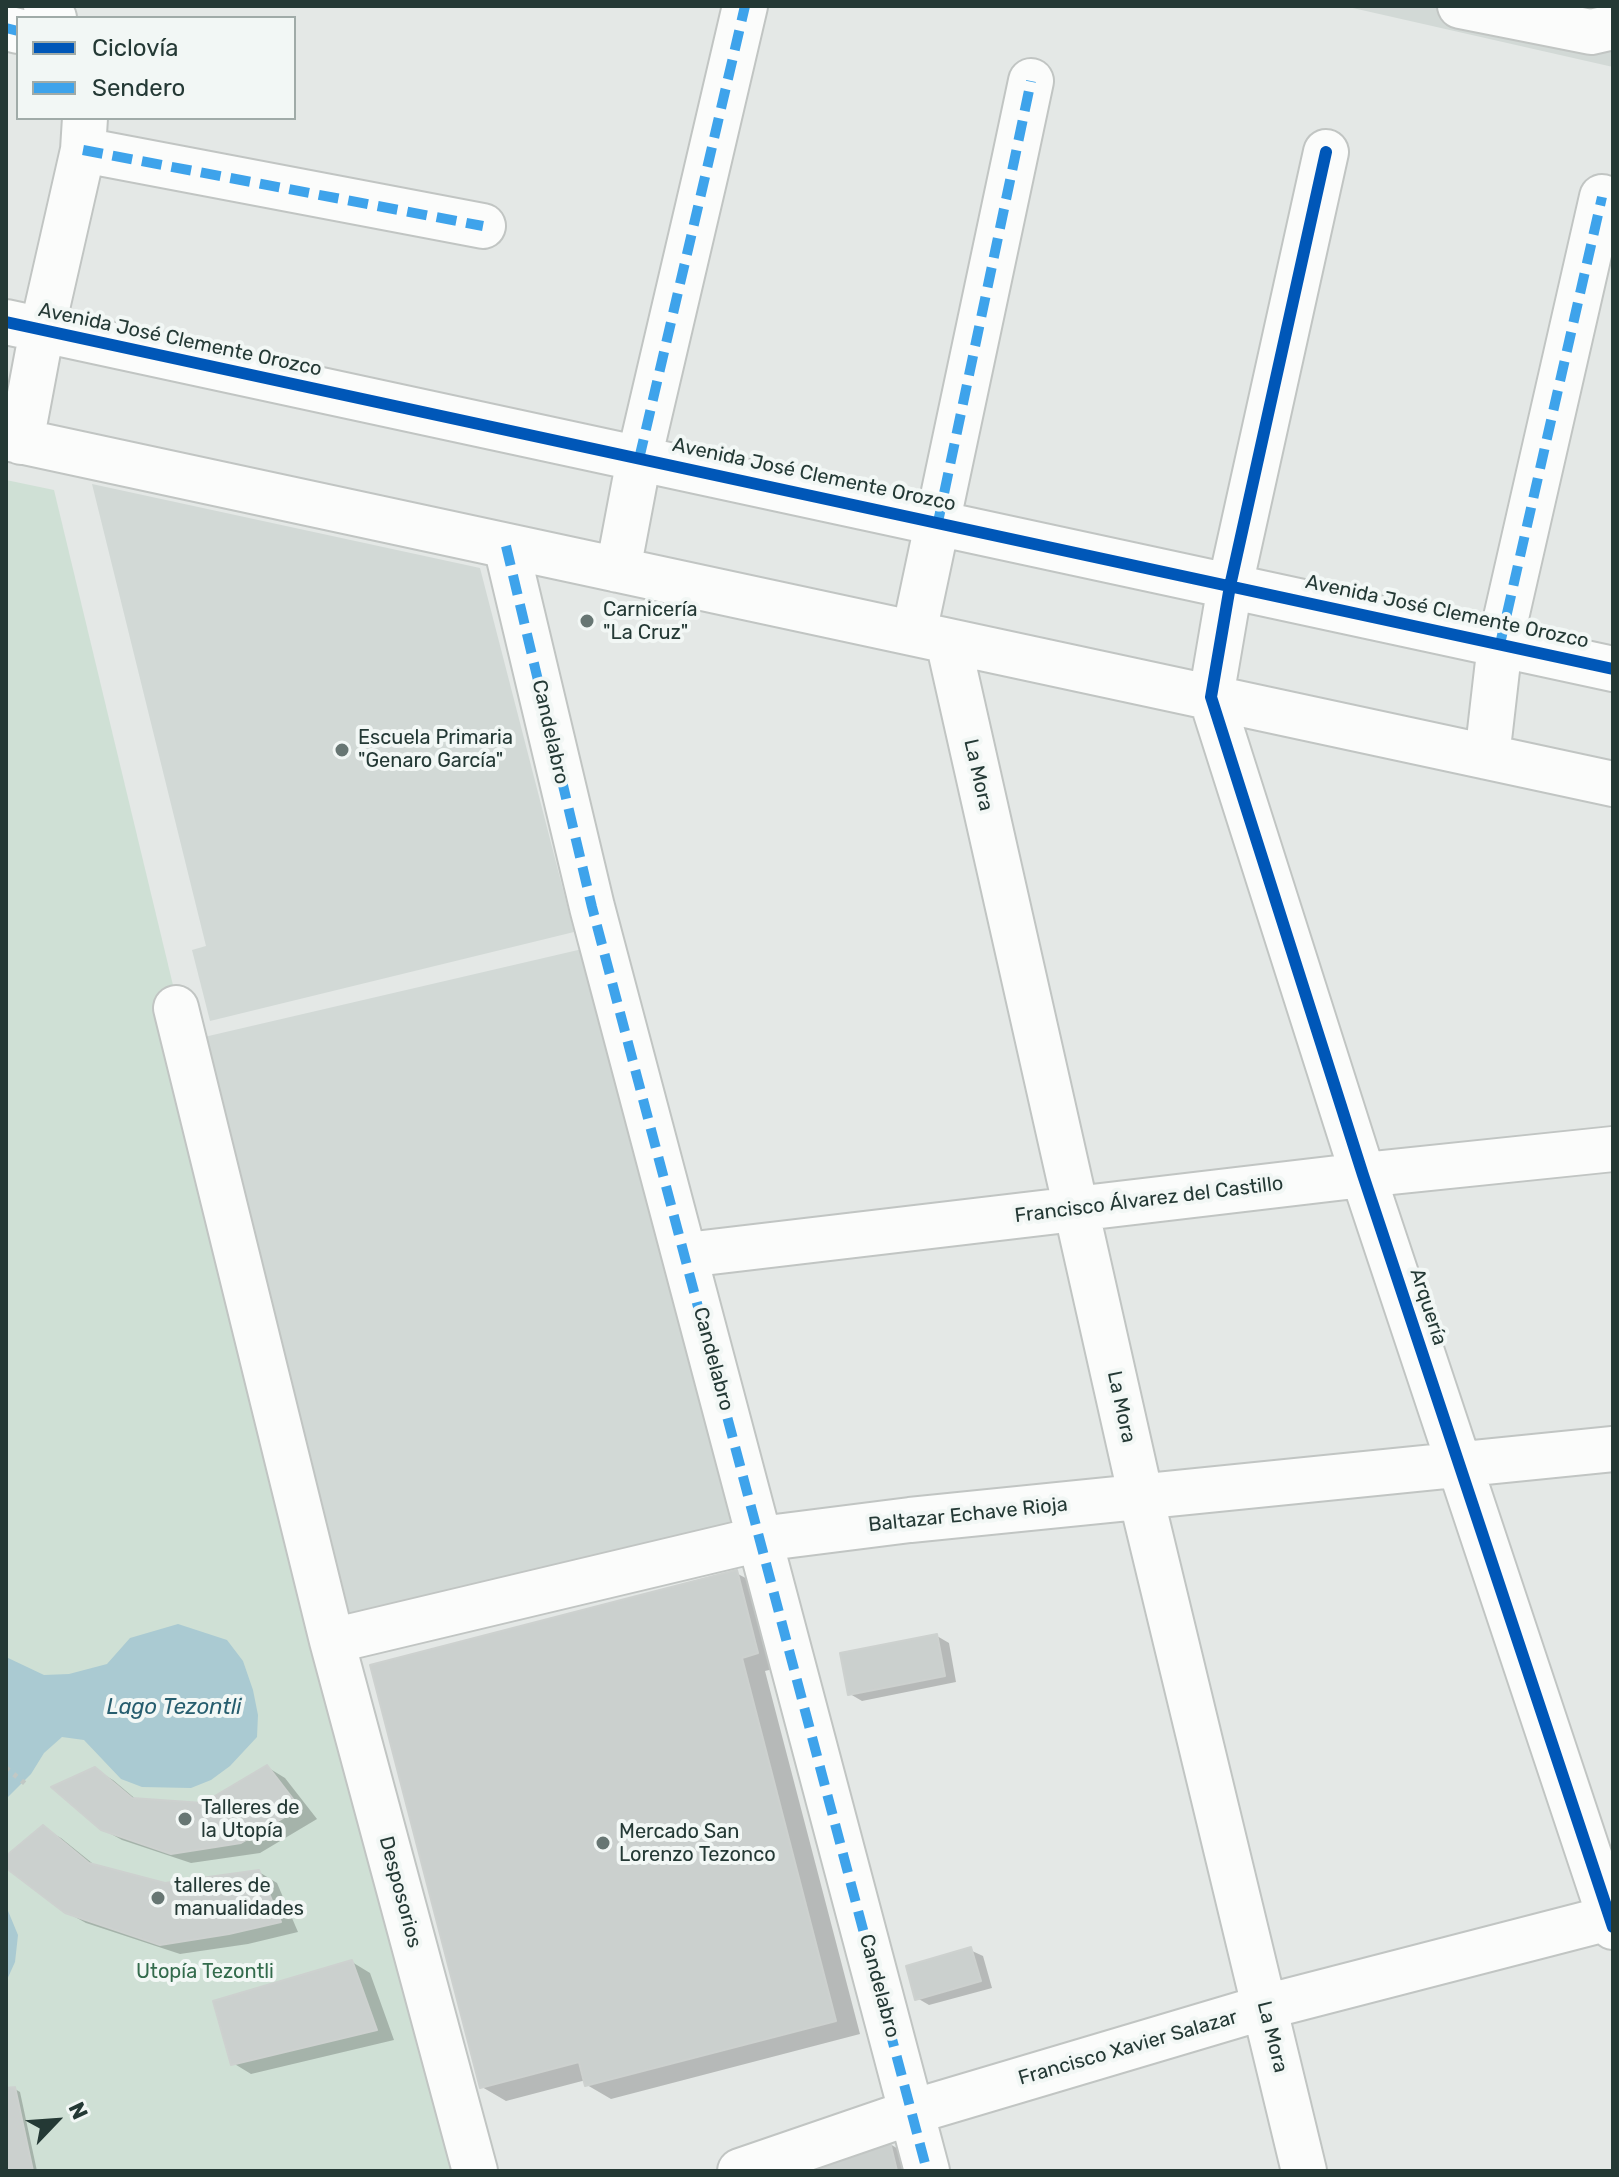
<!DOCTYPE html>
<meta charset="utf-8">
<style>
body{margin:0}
#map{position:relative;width:1619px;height:2177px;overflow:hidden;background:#e4e8e6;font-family:Rubik,sans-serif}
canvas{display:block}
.frame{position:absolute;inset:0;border:8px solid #243935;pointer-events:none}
.legend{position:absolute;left:16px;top:16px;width:280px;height:104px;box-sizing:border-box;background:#f2f7f5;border:2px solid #a0aba8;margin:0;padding:10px 14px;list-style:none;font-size:24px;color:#243935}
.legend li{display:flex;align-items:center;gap:16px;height:40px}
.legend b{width:40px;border:2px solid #a0aba8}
.north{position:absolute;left:16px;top:2081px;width:80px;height:80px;-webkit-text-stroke:6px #f2f7f5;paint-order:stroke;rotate:65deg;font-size:22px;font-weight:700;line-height:32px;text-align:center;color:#243935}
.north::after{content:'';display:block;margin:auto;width:28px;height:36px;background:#243935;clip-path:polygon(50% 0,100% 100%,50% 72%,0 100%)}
</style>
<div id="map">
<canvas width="1619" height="2177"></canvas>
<div class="frame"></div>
<ul class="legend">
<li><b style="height:10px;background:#0057b8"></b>Ciclovía</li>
<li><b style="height:10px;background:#3ea3eb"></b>Sendero</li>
</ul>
<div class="north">N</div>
</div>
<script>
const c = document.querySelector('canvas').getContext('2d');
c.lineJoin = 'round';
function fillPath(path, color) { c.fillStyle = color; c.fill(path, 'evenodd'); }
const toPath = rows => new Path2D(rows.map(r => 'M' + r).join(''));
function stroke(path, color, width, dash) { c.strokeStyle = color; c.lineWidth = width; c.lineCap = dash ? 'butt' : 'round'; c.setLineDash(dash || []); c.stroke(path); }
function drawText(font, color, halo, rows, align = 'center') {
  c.font = font + ' Rubik,sans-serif'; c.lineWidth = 8; c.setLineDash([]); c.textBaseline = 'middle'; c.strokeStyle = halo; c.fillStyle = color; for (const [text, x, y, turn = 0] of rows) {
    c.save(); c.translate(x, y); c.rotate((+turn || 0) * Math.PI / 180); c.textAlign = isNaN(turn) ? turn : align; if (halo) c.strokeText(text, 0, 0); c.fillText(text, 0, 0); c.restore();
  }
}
fillPath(toPath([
 [1344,6,1613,6,1613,67],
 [92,484,480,568,574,932,210,1021,192,950,206,946],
 [591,947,745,1543,334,1640,187,1041]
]), '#d2d9d6');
fillPath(toPath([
 [6,480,54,490,458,2171,6,2171]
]), '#cfe0d5');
fillPath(toPath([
 [178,1624,227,1640,243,1661,253,1690,258,1715,257,1737,230,1766,211,1780,191,1788,142,1787,121,1779,84,1740,62,1737,44,1753,31,1774,6,1799,6,1657,44,1675,69,1674,107,1664,130,1638],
 [6,1906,18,1935,15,1962,6,1982]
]), '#aacad2');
fillPath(toPath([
 [736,1573,761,1586,781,1667,765,1671,860,2034,611,2099,587,2085,586,2080,506,2101,482,2087],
 [937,1636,949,1643,956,1682,862,1701,850,1694],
 [267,1767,285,1778,317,1819,260,1853,191,1863,122,1840,102,1829,94,1769,113,1780,138,1801,203,1805],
 [43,1828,61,1838,97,1867,165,1885,259,1872,277,1883,298,1932,248,1944,180,1954,86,1923,66,1912,6,1865,6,1858],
 [970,1950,983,1956,992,1988,929,2005,917,1998],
 [352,1962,370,1973,394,2040,251,2074,233,2063],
 [15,2089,20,2092,37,2171,6,2171,6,2090],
 [890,2144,908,2155,912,2171,818,2171]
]), '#0003');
const building = toPath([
 [737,1570,758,1653,742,1658,836,2021,585,2086,579,2062,480,2088,370,1665,737,1570],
 [937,1634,945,1676,848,1695,840,1653,937,1634],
 [267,1765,300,1808,241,1843,171,1854,101,1830,51,1787,95,1767,132,1798,203,1803,267,1765],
 [43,1825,89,1863,165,1883,259,1870,281,1922,229,1934,160,1945,65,1913,6,1868,6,1856,43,1825],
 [971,1947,981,1981,915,2000,906,1966,971,1947],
 [352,1960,377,2030,231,2065,213,2001,352,1960],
 [15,2087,33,2171,6,2171,6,2088,15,2087],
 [890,2142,897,2171,813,2171,890,2142]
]);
fillPath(building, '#cbd0ce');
stroke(building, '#cdd1cf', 2);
const minor = toPath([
 [46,6,54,18],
 [1460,6,1591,32,1613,27],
 [6,28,18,31],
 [83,150,483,226],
 [1326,152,1230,586,1211,697,1363,1175,1613,1927],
 [6,322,1613,669],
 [6,438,1613,784],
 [21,442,42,330,83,150,85,118],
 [506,546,592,907,927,2171],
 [618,570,639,459,745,6],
 [914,633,1031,81],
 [948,641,1141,1497,1304,2171],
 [1487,757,1500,644,1602,197],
 [176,1008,332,1641,475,2171],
 [686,1255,1363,1175,1613,1149],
 [332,1641,760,1539,910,1520,1613,1449],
 [740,2171,912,2112,1265,2007,1613,1917]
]);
stroke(minor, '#c1c5c3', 48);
stroke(toPath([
 [6,1768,27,1785]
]), '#c1c8c5', 5, [4, 6]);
stroke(minor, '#fbfcfb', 44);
stroke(toPath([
 [6,28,18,31],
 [83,150,483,226],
 [639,459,745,6],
 [938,522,1031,81],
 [506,546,592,907,927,2171],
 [1500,644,1602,197]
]), '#3ea3eb', 10, [20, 10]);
stroke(toPath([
 [1326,152,1230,586,1211,697,1363,1175,1613,1927],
 [6,322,1613,669]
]), '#0057b8', 12);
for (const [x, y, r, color] of [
 [587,621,8,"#677673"],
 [342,750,8,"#677673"],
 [185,1819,8,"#677673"],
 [603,1843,8,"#677673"],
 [158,1898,8,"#677673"]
]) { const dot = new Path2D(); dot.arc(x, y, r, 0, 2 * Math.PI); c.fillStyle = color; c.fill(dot); stroke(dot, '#f2f7f5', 3); }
drawText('20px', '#243935', '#f2f7f5', [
 ["Avenida José Clemente Orozco",180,340,12],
 ["Avenida José Clemente Orozco",814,475,12],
 ["Avenida José Clemente Orozco",1447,612,12],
 ["Candelabro",550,732,77],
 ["La Mora",978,775,77],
 ["Francisco Álvarez del Castillo",1149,1200,-7],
 ["Arquería",1428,1307,72],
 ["Candelabro",713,1359,75],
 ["La Mora",1121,1407,78],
 ["Baltazar Echave Rioja",968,1515,-6],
 ["Desposorios",400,1892,75],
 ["Candelabro",879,1986,75],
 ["La Mora",1272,2037,76],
 ["Francisco Xavier Salazar",1128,2048,-16]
]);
drawText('20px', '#243935', '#f2f7f5', [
 ["Carnicería",603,610],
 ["\"La Cruz\"",603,633],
 ["Escuela Primaria",358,738],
 ["\"Genaro García\"",358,761],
 ["Talleres de",201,1808],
 ["la Utopía",201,1831],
 ["Mercado San",619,1832],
 ["Lorenzo Tezonco",619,1855],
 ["talleres de",174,1886],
 ["manualidades",174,1909]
], 'left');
drawText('20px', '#336b4c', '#f2f7f5', [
 ["Utopía Tezontli",205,1972]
]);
drawText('italic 22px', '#265d6e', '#f2f7f5', [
 ["Lago Tezontli",174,1708]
]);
</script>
